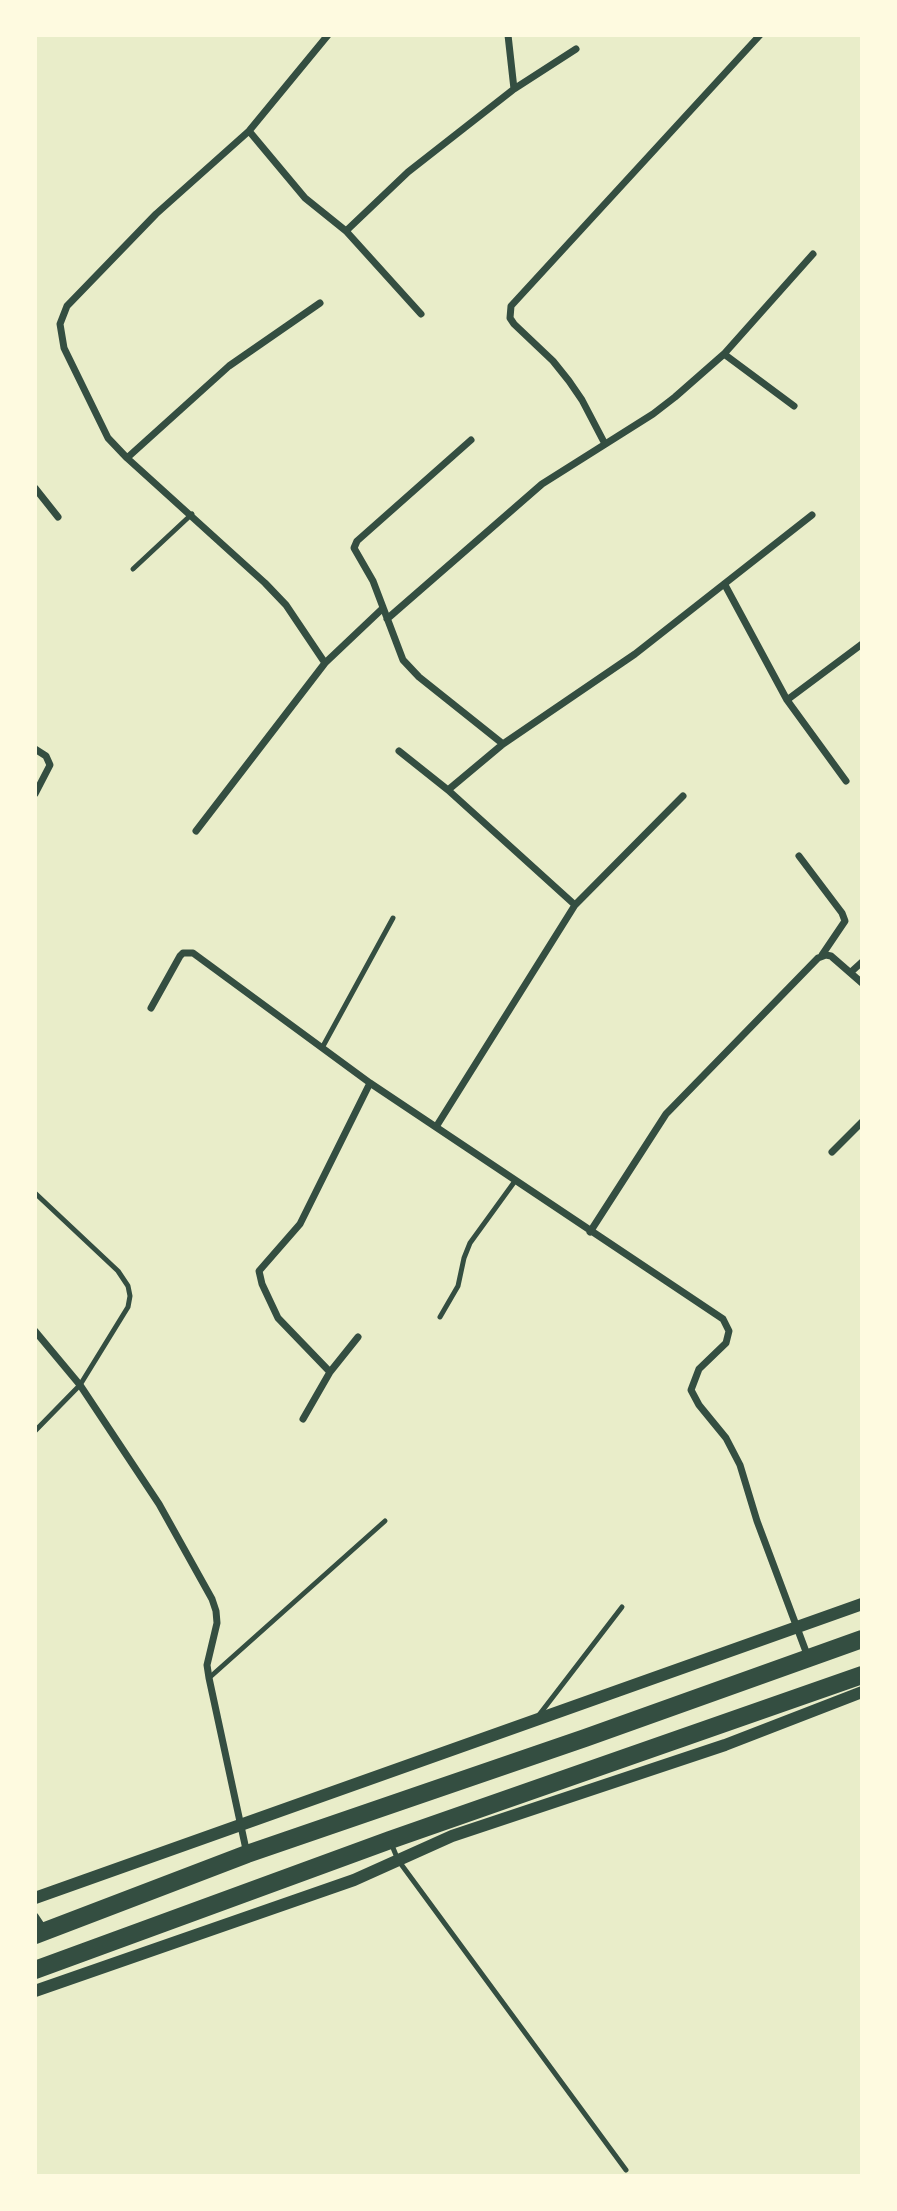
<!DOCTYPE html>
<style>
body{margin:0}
#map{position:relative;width:897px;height:2211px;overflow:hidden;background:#e9edc9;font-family:"Fira Sans",sans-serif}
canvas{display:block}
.frame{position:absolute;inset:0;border:37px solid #fefae0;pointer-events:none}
</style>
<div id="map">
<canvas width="897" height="2211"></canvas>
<div class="frame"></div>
</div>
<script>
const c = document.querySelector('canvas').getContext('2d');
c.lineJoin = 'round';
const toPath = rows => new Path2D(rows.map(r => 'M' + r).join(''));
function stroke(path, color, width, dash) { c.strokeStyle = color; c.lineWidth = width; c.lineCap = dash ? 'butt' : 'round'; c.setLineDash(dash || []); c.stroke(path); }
stroke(toPath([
 [133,569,192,514],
 [322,1048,393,918],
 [35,1193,118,1271,128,1286,130,1296,128,1307,80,1385,35,1431],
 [440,1317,458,1286,464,1258,470,1243,515,1181],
 [209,1678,385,1521],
 [539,1715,622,1607],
 [391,1843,398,1860,626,2170]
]), '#344e41', 5);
stroke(toPath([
 [508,35,514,89],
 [249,131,305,198,346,231,421,314],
 [346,231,408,172,514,89,576,49],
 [724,354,794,406],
 [471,440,357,541,354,548,373,581,403,660,419,677,503,744],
 [605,444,582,400,569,381,553,361,514,324,510,318,511,306,760,35],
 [127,458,229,366,320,303],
 [35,488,58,517],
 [725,585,787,700,846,781],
 [387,619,542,484,653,414,675,397,724,354,813,254],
 [325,663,286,605,265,583,127,458,108,438,64,348,60,324,67,306,156,214,249,131,328,35],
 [787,700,862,644],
 [35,749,46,756,50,765,35,794],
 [399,751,448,790,575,905],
 [448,790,503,744,635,654,812,515],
 [196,831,325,663,382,609],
 [799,856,842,913,845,921,822,955],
 [851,972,862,962],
 [151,1008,180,956,183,953,193,953,370,1083,723,1319,729,1331,726,1343,699,1369,691,1390,699,1405,726,1438,740,1465,757,1521,808,1657],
 [436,1127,575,905,683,796],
 [832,1152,862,1122],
 [590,1232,666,1114,818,958,826,955,831,956,862,983],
 [35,1331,80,1385,159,1504,212,1599,216,1611,217,1623,207,1665,209,1678,247,1854],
 [330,1372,278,1318,262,1284,259,1271,300,1224,370,1083],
 [303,1419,330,1372,358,1337],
 [35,1916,45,1931]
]), '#344e41', 7);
stroke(toPath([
 [35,1898,862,1604],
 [35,1991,354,1880,452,1836,725,1745,862,1692]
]), '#344e41', 12);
stroke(toPath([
 [35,1935,247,1854,585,1738,862,1639],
 [35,1970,390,1840,862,1675]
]), '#344e41', 18);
</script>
